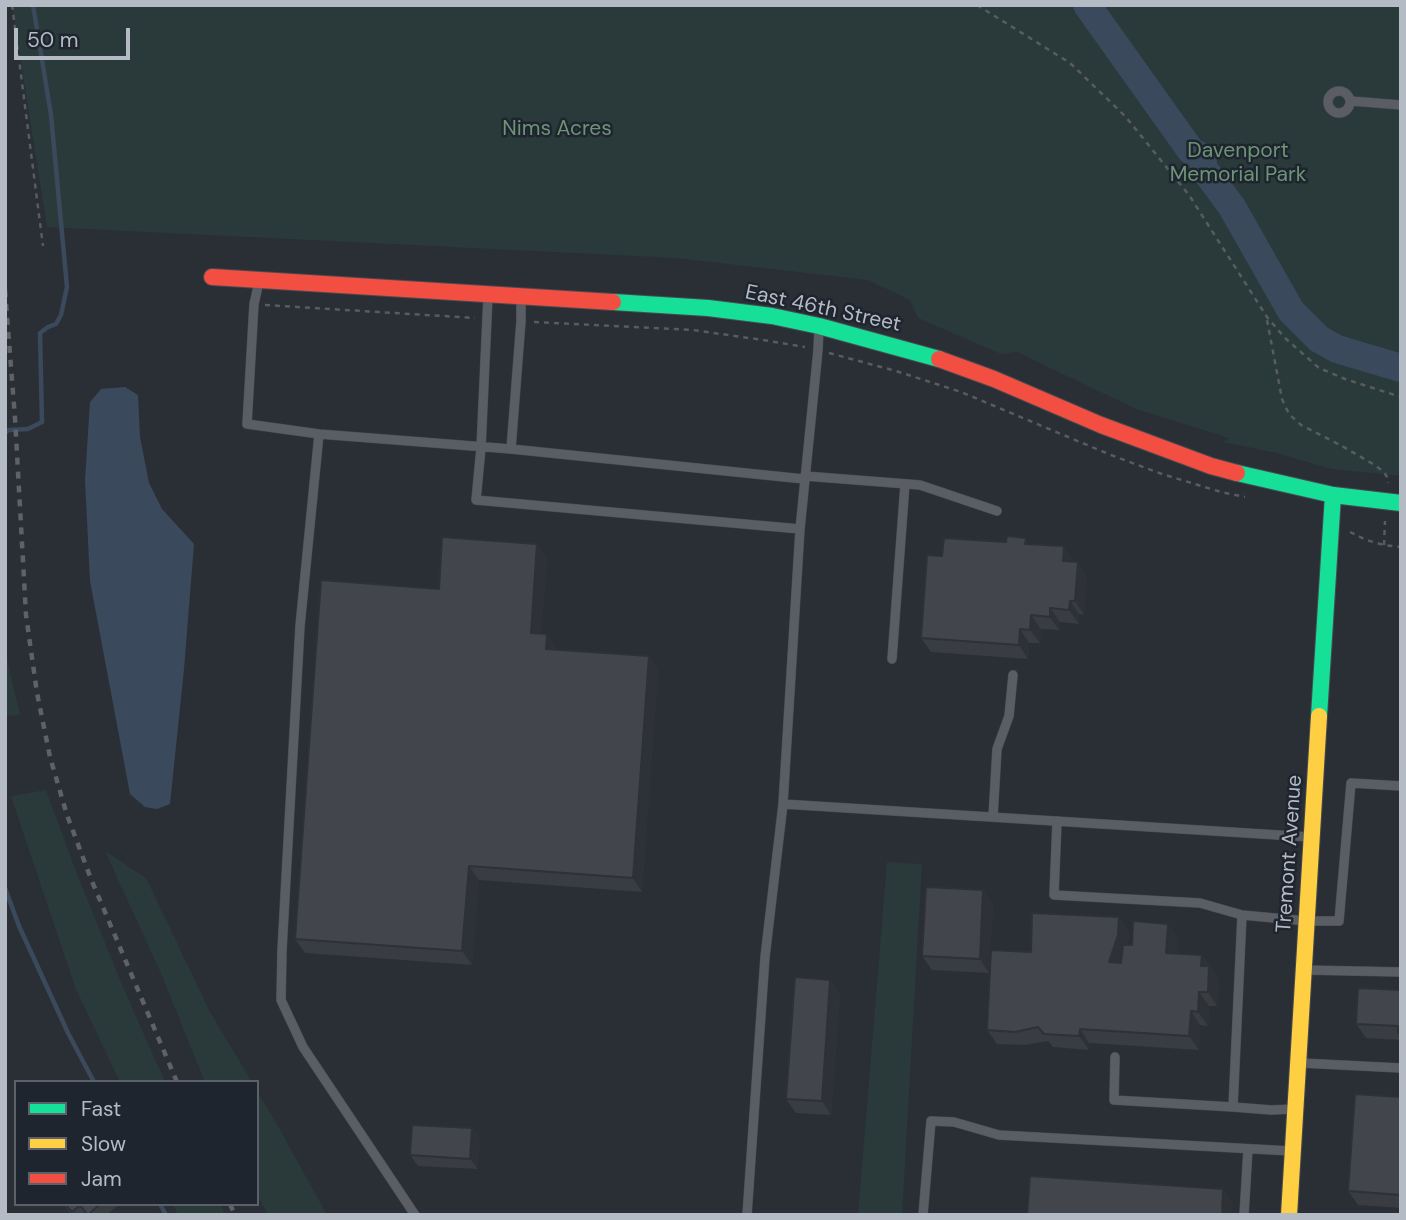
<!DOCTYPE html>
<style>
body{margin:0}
#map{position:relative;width:1406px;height:1220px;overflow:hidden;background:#2a2f35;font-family:"DM Sans",sans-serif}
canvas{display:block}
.frame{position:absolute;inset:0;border:7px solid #b4bbc5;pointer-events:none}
.legend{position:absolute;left:14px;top:1080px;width:245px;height:126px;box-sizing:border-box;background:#1e252f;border:2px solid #5a616b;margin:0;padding:9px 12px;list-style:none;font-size:21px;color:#b4bbc5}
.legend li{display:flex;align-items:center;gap:14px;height:35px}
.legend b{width:35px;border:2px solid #5a616b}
.scale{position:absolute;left:14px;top:28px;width:116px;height:32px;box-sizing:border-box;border:4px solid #b4bbc5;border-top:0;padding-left:9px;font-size:21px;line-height:24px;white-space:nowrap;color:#b4bbc5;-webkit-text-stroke:5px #1e252f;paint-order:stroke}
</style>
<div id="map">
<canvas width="1406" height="1220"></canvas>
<div class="frame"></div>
<ul class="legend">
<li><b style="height:9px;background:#16e098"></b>Fast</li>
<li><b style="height:9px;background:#ffcf43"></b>Slow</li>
<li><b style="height:9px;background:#f24e42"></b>Jam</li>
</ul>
<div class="scale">50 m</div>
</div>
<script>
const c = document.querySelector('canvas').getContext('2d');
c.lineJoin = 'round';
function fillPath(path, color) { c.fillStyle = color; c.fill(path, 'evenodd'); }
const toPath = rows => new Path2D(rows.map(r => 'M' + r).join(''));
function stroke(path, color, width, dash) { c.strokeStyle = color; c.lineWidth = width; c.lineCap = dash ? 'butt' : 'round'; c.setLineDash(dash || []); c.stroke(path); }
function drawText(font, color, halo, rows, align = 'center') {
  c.font = font + ' "DM Sans",sans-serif'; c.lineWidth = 5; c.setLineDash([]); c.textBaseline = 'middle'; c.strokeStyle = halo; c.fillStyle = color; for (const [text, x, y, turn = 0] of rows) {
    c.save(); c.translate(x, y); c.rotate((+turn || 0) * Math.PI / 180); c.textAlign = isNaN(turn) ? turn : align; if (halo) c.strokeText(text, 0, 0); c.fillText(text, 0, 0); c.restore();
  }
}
fillPath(toPath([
 [12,5,1401,5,1401,476,1331,469,1277,453,1223,442,1229,438,1136,409,1017,352,1001,354,918,318,910,300,868,280,676,258,47,227],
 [5,651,20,715,5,716],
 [46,790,75,869,123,987,165,1082,120,1082,75,987,11,796],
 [105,851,146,878,210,1012,252,1082,205,1082,160,971],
 [887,862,922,864,902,1215,858,1215],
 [257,1091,279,1128,327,1215,268,1215,257,1194],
 [173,1204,220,1204,225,1215,178,1215]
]), '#2a3a3b');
fillPath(toPath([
 [125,387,138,395,140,437,149,483,162,509,194,544,184,669,170,804,157,809,145,807,130,794,90,581,85,480,90,402,101,389]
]), '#3b495c');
stroke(toPath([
 [5,433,9,430,28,429,42,422,40,333,48,327,56,324,61,315,67,287,51,115,33,5],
 [5,888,19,926,68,1033,94,1082],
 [160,1204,166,1215]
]), '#3b495c', 4.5);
stroke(toPath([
 [1087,5,1191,151,1202,157,1204,169,1232,207,1291,311,1319,339,1337,349,1401,368]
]), '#3b495c', 28);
const lane = toPath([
 '1328 102a11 11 0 1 1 22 0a11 11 0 1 1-22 0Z',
 [1351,101,1401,105],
 [259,282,254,304,247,424,319,434,511,449,804,479],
 [488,296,481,448,476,500,800,529],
 [319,434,300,626,282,950,281,1000,303,1047,415,1215],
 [511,449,521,321,521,298],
 [805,476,920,485,997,511],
 [892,659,905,484],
 [783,804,1310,837],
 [993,817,997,749,1009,716,1013,675],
 [1057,821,1054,895,1200,903,1242,915],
 [1305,970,1401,972],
 [1115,1057,1114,1100,1233,1107],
 [1301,1063,1401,1068],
 [1294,1109,1271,1110,1233,1107,1242,915,1307,921,1339,921,1351,783,1401,786],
 [747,1215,765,957,783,804,800,529,818,350,819,327],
 [923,1215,931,1121,954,1122,999,1135,1291,1151],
 [1244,1215,1248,1149]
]);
const fast = toPath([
 [613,302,708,308,772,316,819,326,939,359],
 [1237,473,1333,495,1401,503],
 [1319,716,1333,495]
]);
const slow = toPath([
 [1289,1215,1319,716]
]);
const jam = toPath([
 [212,277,613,302],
 [939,359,994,379,1101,425,1211,466,1237,473]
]);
stroke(lane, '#484b50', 10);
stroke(fast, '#484b50', 18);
stroke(slow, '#484b50', 18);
stroke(jam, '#484b50', 18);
stroke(toPath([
 [12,5,43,246],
 [977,5,1070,63,1125,116,1189,195,1267,317,1285,338,1319,368,1345,379,1401,397],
 [265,305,475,318],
 [1267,320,1282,399,1289,414,1301,425,1342,446,1373,464,1384,472,1387,477,1388,483],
 [534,322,693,330,763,340,805,347],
 [829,353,896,371,961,392,1111,455,1162,474,1221,492,1245,497],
 [1350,532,1366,540,1384,545,1401,547],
 [1384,545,1385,521]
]), '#585c60', 2.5, [5, 5]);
stroke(lane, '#5a5d63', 9);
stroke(fast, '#16e098', 16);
stroke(slow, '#ffcf43', 16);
stroke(jam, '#f24e42', 16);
stroke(toPath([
 [5,290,15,418,26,615,37,693,50,757,67,815,91,879,177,1082],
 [230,1204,235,1215]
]), '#5e6166', 4.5, [7, 7]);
fillPath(toPath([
 [537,544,547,558,541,634,557,648,556,649,649,656,658,670,642,892,479,880,472,965,305,953,295,939,439,589],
 [1030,544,1073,560,1073,562,1078,562,1087,576,1084,615,1079,614,1079,624,1060,622,1059,630,1041,629,1040,643,1029,643,1028,659,931,652,921,638],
 [993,904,989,973,932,970,922,956],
 [1129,931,1128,945,1178,938,1177,953,1202,955,1219,980,1217,1006,1209,1006,1208,1026,1200,1025,1199,1050,1089,1043,1089,1050,1053,1047,1048,1041,1025,1045,997,1044,987,1030,1031,952],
 [1401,990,1401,1040,1366,1038,1356,1024],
 [840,994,831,1115,796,1113,786,1099],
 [1401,1097,1401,1208,1358,1205,1348,1191],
 [472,1128,480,1139,478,1169,418,1166,410,1155],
 [63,1204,116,1204,117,1206,107,1215,72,1215]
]), '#393c41');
fillPath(toPath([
 [537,544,547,558,540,647,531,633],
 [1064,546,1073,560,1072,575,1063,561],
 [1078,562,1087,576,1084,615,1075,601],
 [1070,601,1079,614,1079,624,1069,610],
 [1050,608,1060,622,1059,630,1050,617],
 [1031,615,1041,629,1040,643,1030,630],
 [1020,629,1029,643,1028,659,1019,645],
 [547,634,557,648,555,662,546,649],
 [649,656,658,670,642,892,633,878],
 [469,866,479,880,472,965,462,951],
 [983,890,993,904,989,973,980,959],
 [1119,917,1129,931,1128,948,1118,976,1109,962],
 [1168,924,1178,938,1176,967,1166,953],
 [1202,955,1219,980,1217,1006,1208,992,1201,966],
 [830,980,840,994,831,1115,822,1101],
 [1199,992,1209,1006,1208,1026,1198,1012],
 [1191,1011,1200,1025,1199,1050,1189,1036],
 [1080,1029,1089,1043,1089,1050,1079,1036],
 [472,1128,480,1139,478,1169,470,1159],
 [1223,1189,1233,1203,1232,1215,1222,1215]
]), '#2e3135');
const building = toPath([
 [1007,536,1026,538,1025,544,1064,546,1063,561,1078,562,1075,601,1070,601,1069,610,1050,608,1050,617,1031,615,1030,630,1020,629,1019,645,921,638,927,555,942,556,944,538,1006,542,1007,536],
 [442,537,537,544,531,633,547,634,546,649,649,656,633,878,469,866,462,951,295,939,321,580,439,589,442,537],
 [926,887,983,890,980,959,922,956,926,887],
 [1032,913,1119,917,1118,935,1109,962,1121,963,1123,945,1132,945,1133,921,1168,924,1166,953,1202,955,1201,966,1209,966,1208,992,1199,992,1198,1012,1191,1011,1189,1036,1080,1029,1079,1036,1044,1034,1038,1027,1015,1032,987,1030,991,950,1031,952,1032,913],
 [795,977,830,980,822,1101,786,1099,795,977],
 [1358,988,1401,990,1401,1033,1398,1033,1398,1026,1356,1024,1358,988],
 [1355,1094,1401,1097,1401,1195,1348,1191,1355,1094],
 [412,1125,472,1128,470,1159,410,1155,412,1125],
 [1030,1176,1223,1189,1222,1215,1027,1215,1030,1176],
 [65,1204,100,1204,88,1215,80,1205,72,1212,65,1204]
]);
fillPath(building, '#42464c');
stroke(building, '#2e3135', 2);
drawText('21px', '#6e9476', '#1e252f', [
 ["Nims Acres",557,129],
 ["Davenport",1238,151],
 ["Memorial Park",1238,175]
]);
drawText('21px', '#b4bbc5', '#1e252f', [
 ["East 46th Street",823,309,12],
 ["Tremont Avenue",1290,854,-86]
]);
</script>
